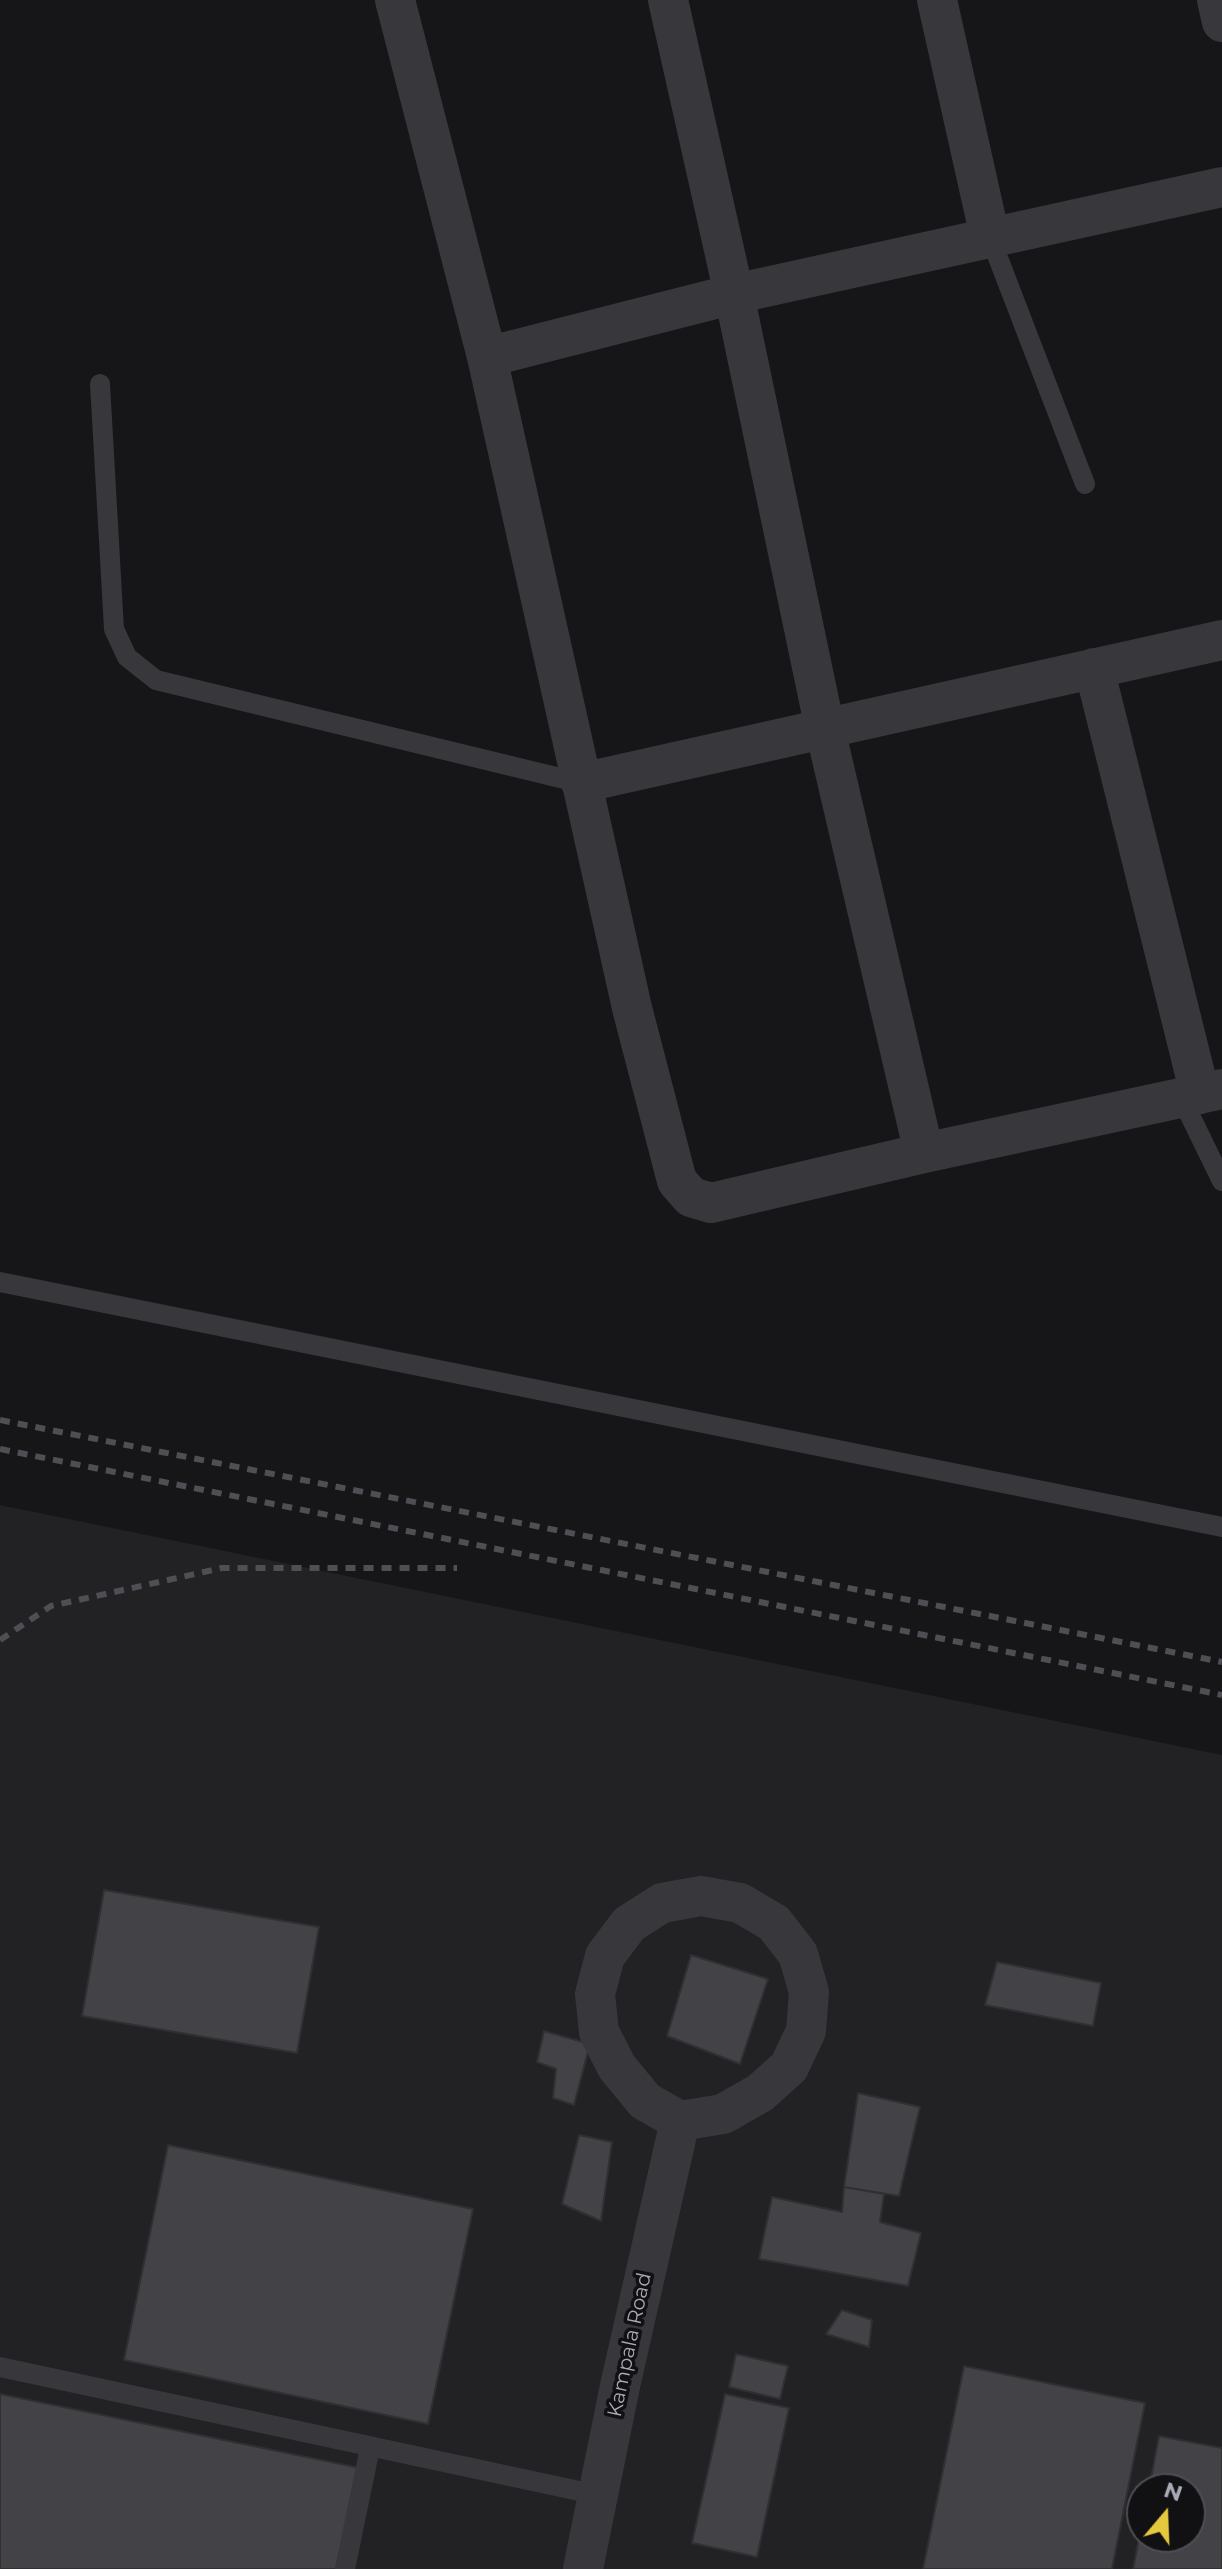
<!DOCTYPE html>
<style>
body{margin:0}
#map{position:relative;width:1222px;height:2569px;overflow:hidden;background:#161517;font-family:Montserrat,sans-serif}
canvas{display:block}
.north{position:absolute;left:1126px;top:2473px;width:80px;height:80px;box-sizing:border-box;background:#111012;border:2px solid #4d4e54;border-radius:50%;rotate:19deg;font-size:22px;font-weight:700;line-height:32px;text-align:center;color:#a8aab6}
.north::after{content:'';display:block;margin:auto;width:28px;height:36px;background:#e6c83e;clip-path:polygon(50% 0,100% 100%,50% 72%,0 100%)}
</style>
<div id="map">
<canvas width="1222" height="2569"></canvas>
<div class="north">N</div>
</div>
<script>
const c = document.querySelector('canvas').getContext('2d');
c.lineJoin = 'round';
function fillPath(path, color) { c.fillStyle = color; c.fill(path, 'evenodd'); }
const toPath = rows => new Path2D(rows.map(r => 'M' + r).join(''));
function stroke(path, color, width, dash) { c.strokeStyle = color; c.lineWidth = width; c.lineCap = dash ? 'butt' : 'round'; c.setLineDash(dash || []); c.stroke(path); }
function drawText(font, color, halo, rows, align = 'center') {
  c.font = font + ' Montserrat,sans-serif'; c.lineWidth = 7; c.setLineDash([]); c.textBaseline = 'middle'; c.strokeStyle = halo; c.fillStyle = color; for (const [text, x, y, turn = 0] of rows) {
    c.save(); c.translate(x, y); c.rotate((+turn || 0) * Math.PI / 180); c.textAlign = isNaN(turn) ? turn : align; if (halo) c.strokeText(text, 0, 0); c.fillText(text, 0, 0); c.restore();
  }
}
fillPath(toPath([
 [0,1505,1222,1755,1222,2569,0,2569],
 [1142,2489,1190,2489,1190,2537,1142,2537]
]), '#222124');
const building = toPath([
 [104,1890,319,1927,297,2053,82,2016,104,1890],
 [691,1955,768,1979,740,2064,667,2036,691,1955],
 [997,1962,1101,1983,1093,2026,985,2005,997,1962],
 [544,2031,590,2044,574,2105,553,2098,556,2069,537,2062,544,2031],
 [858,2093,920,2107,899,2196,844,2187,858,2093],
 [579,2135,612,2142,601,2221,562,2204,579,2135],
 [168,2145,473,2209,428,2424,124,2360,168,2145],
 [844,2187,884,2194,880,2222,921,2233,908,2286,759,2259,772,2197,842,2212,844,2187],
 [842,2310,872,2320,869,2347,826,2334,842,2310],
 [736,2354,788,2366,780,2399,729,2387,736,2354],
 [964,2366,1145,2403,1112,2569,923,2569,964,2366],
 [0,2394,360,2468,340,2569,0,2569,0,2394],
 [725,2394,789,2408,757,2557,692,2543,725,2394],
 [1159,2436,1222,2448,1222,2569,1133,2569,1142,2523,1142,2537,1190,2537,1190,2489,1149,2489,1159,2436]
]);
fillPath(building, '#424247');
stroke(building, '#303033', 2);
stroke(toPath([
 [990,237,1085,484],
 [100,384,114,629,127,657,156,680,581,783],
 [1181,1097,1222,1181],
 [0,1282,1222,1527],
 [0,2367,598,2495],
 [345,2569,370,2448]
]), '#37373c', 20);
stroke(toPath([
 [395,0,487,357,632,1008,677,1181,691,1197,711,1203,924,1153,1222,1089],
 [668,0,734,294,825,729,924,1153],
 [937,0,990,237],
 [1217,0,1222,22],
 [487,357,734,294,1222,187],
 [1094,668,1200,1094],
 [581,783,1222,640],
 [701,1896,740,1903,774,1923,798,1954,809,1992,806,2031,789,2067,760,2093,723,2114,680,2121,645,2101,617,2067,599,2032,595,1994,605,1956,629,1924,662,1903,701,1896],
 [583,2569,620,2386,680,2121]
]), '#37373c', 40);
stroke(toPath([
 [0,1420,1222,1662],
 [0,1449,1222,1695],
 [0,1640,51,1606,222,1568,457,1568]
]), '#4e4e55', 6, [10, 8]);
drawText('20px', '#a8aab6', '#111012', [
 ["Kampala Road",630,2345,-78]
]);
</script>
